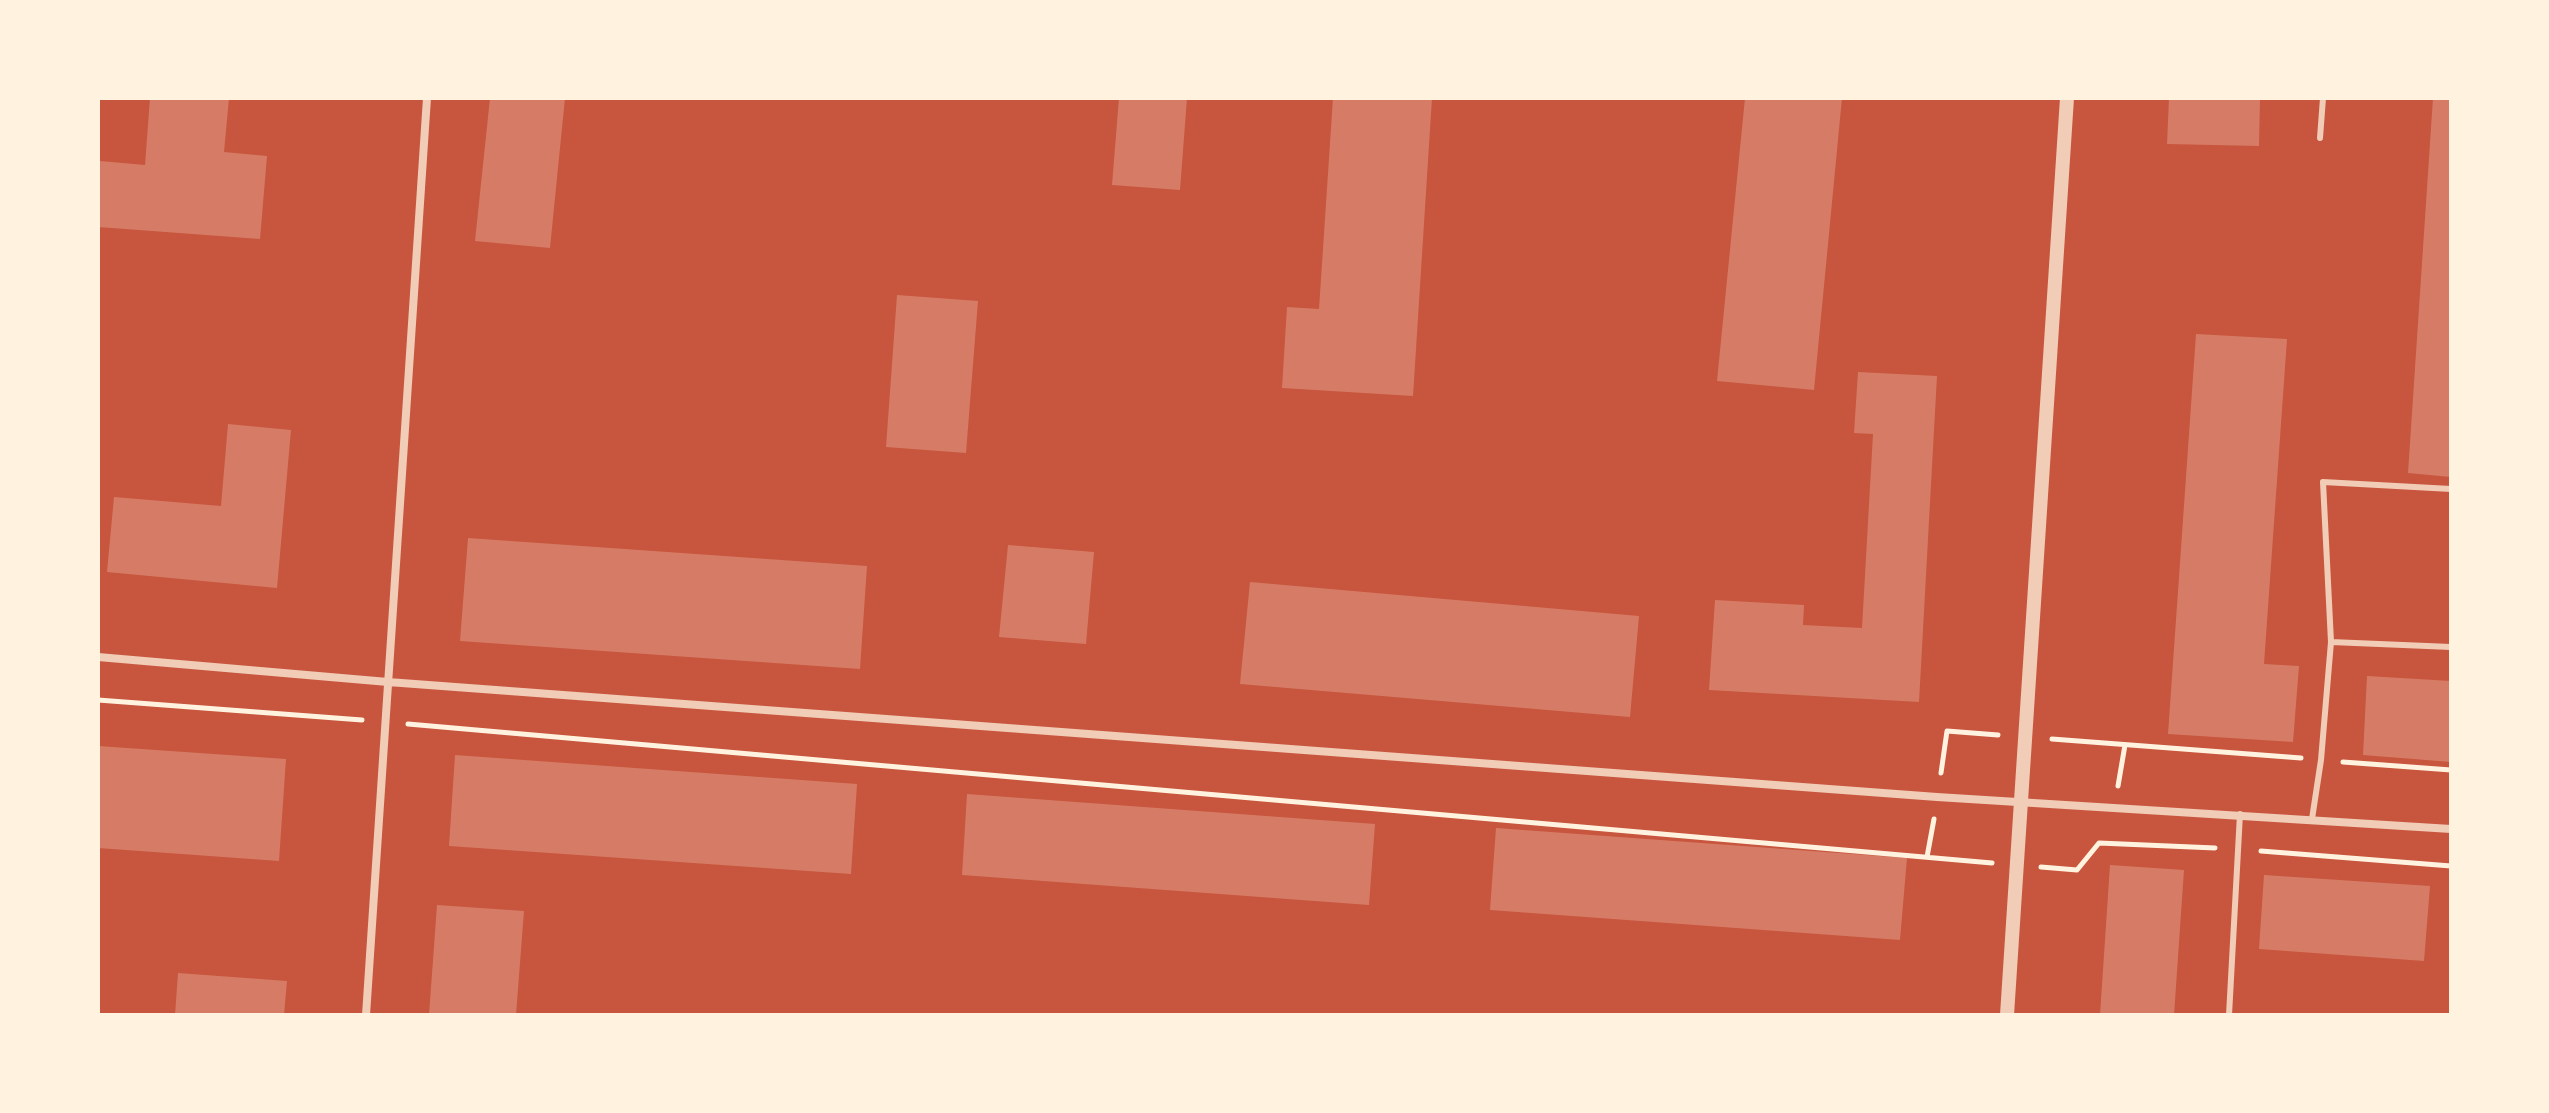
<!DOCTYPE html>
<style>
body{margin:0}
#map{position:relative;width:2549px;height:1113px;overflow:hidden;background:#c8553d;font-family:"Crimson Pro",serif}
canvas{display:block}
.frame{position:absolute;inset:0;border:100px solid #fff3e0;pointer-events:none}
</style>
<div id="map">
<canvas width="2549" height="1113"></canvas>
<div class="frame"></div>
</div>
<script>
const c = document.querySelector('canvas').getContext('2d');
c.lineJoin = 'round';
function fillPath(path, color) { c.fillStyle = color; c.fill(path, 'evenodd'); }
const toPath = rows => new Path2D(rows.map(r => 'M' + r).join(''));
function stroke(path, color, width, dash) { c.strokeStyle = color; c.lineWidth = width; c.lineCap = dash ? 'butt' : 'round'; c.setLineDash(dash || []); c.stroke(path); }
fillPath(toPath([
 [150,98,229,98,224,152,267,156,260,239,98,227,100,161,145,165],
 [490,98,565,98,550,248,475,241],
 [1119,98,1187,98,1180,190,1112,185],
 [1333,98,1432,98,1413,396,1282,388,1287,307,1319,309],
 [1745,98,1842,98,1814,390,1717,381],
 [2169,98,2260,98,2259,146,2167,144],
 [2433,98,2451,98,2451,477,2408,473],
 [897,295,978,301,966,453,886,447],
 [2196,334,2287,339,2264,664,2299,666,2293,742,2168,734],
 [1858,372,1937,376,1919,702,1709,690,1715,600,1804,605,1803,625,1862,628,1873,434,1854,433],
 [228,424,291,430,277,588,107,572,114,497,221,506],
 [468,538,867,566,860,669,460,641],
 [1008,545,1094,552,1086,644,999,637],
 [1250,582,1639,616,1630,717,1240,684],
 [2367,676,2451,681,2451,762,2363,755],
 [98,746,286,759,279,861,98,848],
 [455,755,857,784,851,874,449,846],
 [967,794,1375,824,1369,905,962,875],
 [1496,828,1907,858,1900,940,1490,910],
 [2110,865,2184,870,2174,1015,2100,1015],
 [2264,875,2430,886,2424,961,2259,949],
 [437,905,524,911,516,1015,429,1015],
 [178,973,287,981,284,1015,175,1015]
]), '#d67c66');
stroke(toPath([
 [98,700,362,720],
 [408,724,1992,863],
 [2052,739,2301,758],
 [2343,762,2451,770],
 [1941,773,1947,731,1998,735],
 [2118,786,2125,745],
 [2261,851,2451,866],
 [1927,857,1934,819],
 [2041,867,2077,870,2099,843,2215,848]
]), '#fff3e0', 5);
stroke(toPath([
 [2320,138,2323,98],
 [2331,642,2451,647],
 [2312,819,2321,760,2331,642,2323,482,2451,489],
 [2229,1015,2240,814]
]), '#f1ccb7', 6);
stroke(toPath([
 [98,657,388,682,1937,797,2451,829],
 [366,1015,427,98]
]), '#f1ccb7', 8);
stroke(toPath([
 [2007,1015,2067,98]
]), '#f1ccb7', 14);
</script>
